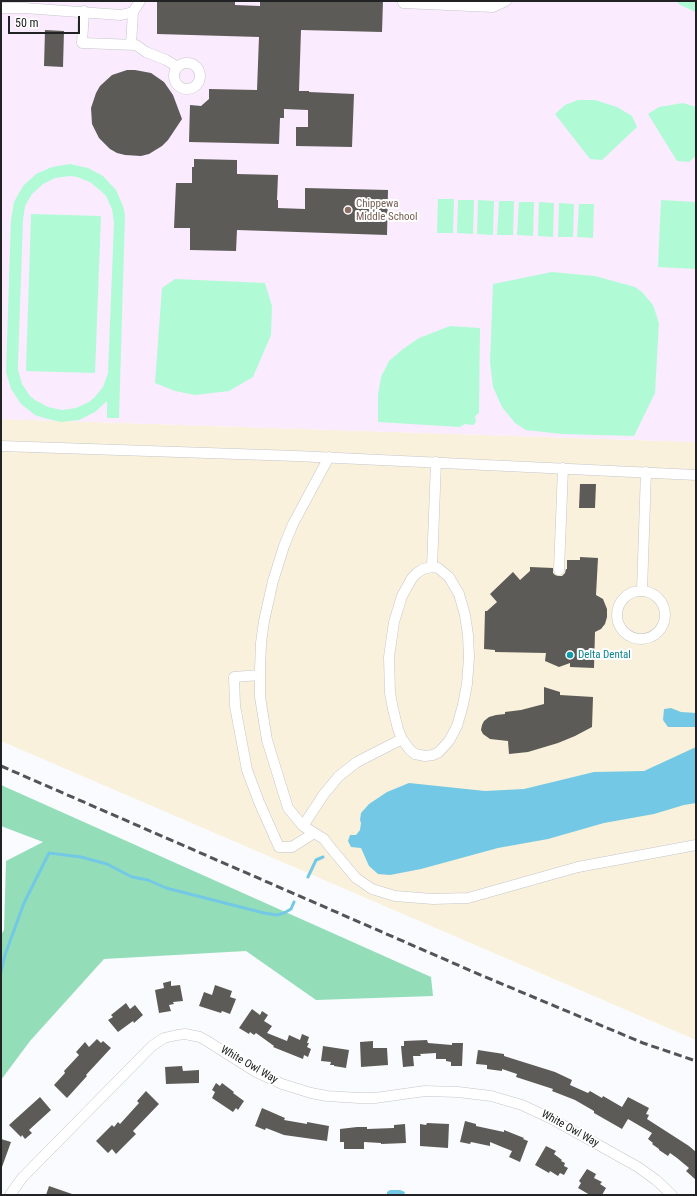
<!DOCTYPE html>
<style>
body{margin:0}
#map{position:relative;width:697px;height:1196px;overflow:hidden;background:#fafbfe;font-family:"Roboto Condensed",sans-serif}
canvas{display:block}
.frame{position:absolute;inset:0;border:2px solid #212223;pointer-events:none}
.scale{position:absolute;left:8px;top:16px;width:72px;height:18px;box-sizing:border-box;border:2px solid #212223;border-top:0;padding-left:5px;font-size:12px;line-height:14px;white-space:nowrap;color:#212223;-webkit-text-stroke:3px #fff;paint-order:stroke}
</style>
<div id="map">
<canvas width="697" height="1196"></canvas>
<div class="frame"></div>
<div class="scale">50 m</div>
</div>
<script>
const c = document.querySelector('canvas').getContext('2d');
c.lineJoin = 'round';
function fillPath(path, color) { c.fillStyle = color; c.fill(path, 'evenodd'); }
const toPath = rows => new Path2D(rows.map(r => 'M' + r).join(''));
function stroke(path, color, width, dash) { c.strokeStyle = color; c.lineWidth = width; c.lineCap = dash ? 'butt' : 'round'; c.setLineDash(dash || []); c.stroke(path); }
function drawText(font, color, halo, rows, align = 'center') {
  c.font = font + ' "Roboto Condensed",sans-serif'; c.lineWidth = 4; c.setLineDash([]); c.textBaseline = 'middle'; c.strokeStyle = halo; c.fillStyle = color; for (const [text, x, y, turn = 0] of rows) {
    c.save(); c.translate(x, y); c.rotate((+turn || 0) * Math.PI / 180); c.textAlign = isNaN(turn) ? turn : align; if (halo) c.strokeText(text, 0, 0); c.fillText(text, 0, 0); c.restore();
  }
}
fillPath(toPath([
 [1,419,696,442,696,1040,1,741]
]), '#f9f1db');
fillPath(toPath([
 [1,1,696,1,696,442,1,419]
]), '#faebff');
fillPath(toPath([
 [676,1,696,1,696,12,680,5],
 [578,100,595,100,617,107,632,116,637,127,602,160,590,159,555,114,565,105],
 [683,103,696,107,696,156,689,162,677,161,648,114,659,107],
 [70,164,88,168,103,176,116,190,123,206,125,215,119,418,107,418,107,401,95,412,79,420,61,422,44,418,35,415,21,404,11,389,6,372,11,220,14,202,23,186,36,174,52,167],
 [70,176,77,177,90,182,101,191,106,196,112,209,114,223,108,373,103,387,94,398,89,402,76,408,62,410,48,407,35,400,30,396,22,384,18,370,18,363,23,220,25,206,32,194,43,184,55,178],
 [438,199,454,199,453,233,437,233],
 [458,200,474,200,473,234,457,233],
 [478,200,494,201,493,235,477,234],
 [661,200,696,202,696,269,658,267],
 [499,201,514,201,513,235,497,235],
 [519,202,534,202,533,236,517,235],
 [539,202,554,203,553,237,538,236],
 [559,203,574,204,573,237,558,237],
 [579,204,594,204,593,238,577,237],
 [31,214,101,216,95,373,26,371],
 [552,272,595,276,635,287,642,292,653,305,659,323,655,393,634,436,562,434,526,430,515,423,502,407,493,387,490,362,493,284],
 [175,279,265,283,272,306,271,335,253,377,229,391,195,395,175,391,155,383,162,288],
 [450,326,480,328,479,413,475,416,476,422,473,425,465,424,460,427,378,422,378,395,381,377,389,361,403,349,419,338]
]), '#b0fbd5');
fillPath(toPath([
 [1,785,431,977,433,996,316,1000,246,951,104,959,30,1041,1,1080,1,935,4,930,6,861,43,842,1,826]
]), '#93deb9');
fillPath(toPath([
 [671,708,681,712,696,713,696,727,668,727,663,720,664,709],
 [696,747,696,803,684,805,654,814,604,823,548,839,498,848,421,869,390,875,378,874,369,866,361,848,351,847,348,841,350,835,356,835,360,830,361,823,360,820,361,813,369,804,387,792,409,783,485,791,524,789,594,772,644,771],
 [390,1190,400,1190,405,1192,404,1195,387,1195,387,1192]
]), '#73c9e5');
stroke(toPath([
 [308,877,316,860,323,857],
 [1,972,5,955,24,903,49,853,81,857,107,864,132,877,148,880,166,888,264,913,277,915,284,913,291,909,294,902]
]), '#73c9e5', 3);
fillPath(toPath([
 [157,1,235,1,235,5,260,6,260,1,383,1,382,32,301,30,299,91,309,91,309,92,354,94,352,147,296,146,296,127,308,127,308,110,284,109,284,118,280,118,279,144,189,142,190,105,201,106,209,99,209,89,257,90,259,37,157,34],
 [45,30,64,31,63,67,44,66],
 [127,70,135,70,151,73,164,82,173,95,182,119,168,140,162,146,149,154,141,156,125,155,117,153,110,149,99,138,92,124,91,108,96,93,100,86,112,75],
 [194,159,237,160,237,174,278,175,277,200,278,200,278,208,305,209,305,188,388,190,387,235,237,230,236,251,190,250,190,228,174,228,176,183,192,183,192,167,194,167],
 [580,484,596,484,595,508,579,508],
 [580,557,598,558,596,595,603,599,607,609,607,617,605,624,601,629,595,632,594,668,570,667,570,663,559,667,545,661,546,653,495,652,495,650,484,649,485,611,487,611,497,602,490,594,513,572,520,580,530,571,530,567,553,568,553,573,555,575,558,576,562,576,565,573,566,569,567,569,567,560,580,560],
 [544,687,560,692,560,695,593,697,592,727,575,736,558,743,528,752,509,754,508,741,490,739,483,734,481,730,482,725,484,721,489,717,496,715,505,714,505,712,521,710,544,704],
 [171,981,171,986,180,985,183,1001,173,1002,174,1004,169,1005,171,1011,159,1013,155,990,164,988,163,983],
 [215,985,232,991,230,997,236,999,230,1014,222,1011,221,1013,199,1006,204,992,212,995],
 [126,1003,130,1009,135,1005,143,1015,134,1023,133,1021,118,1032,108,1020,113,1017,111,1015],
 [252,1009,260,1015,262,1011,268,1015,264,1021,272,1026,267,1033,287,1041,289,1035,300,1040,302,1034,309,1037,307,1043,309,1043,307,1047,311,1049,308,1057,304,1055,303,1059,273,1047,274,1046,256,1033,254,1035,250,1032,249,1034,239,1028],
 [97,1039,101,1043,103,1041,111,1048,86,1075,87,1076,67,1098,54,1085,65,1073,64,1071,79,1055,76,1052,85,1042,89,1047],
 [427,1040,428,1043,452,1045,452,1043,463,1043,462,1066,451,1066,451,1062,446,1061,446,1059,436,1059,436,1053,420,1054,421,1056,413,1056,414,1066,403,1067,401,1046,404,1046,404,1041],
 [373,1041,373,1048,387,1048,388,1065,361,1067,360,1042],
 [323,1046,349,1050,346,1068,334,1066,334,1065,330,1065,331,1062,321,1061],
 [478,1050,504,1054,504,1056,555,1072,572,1080,570,1085,588,1093,590,1091,602,1098,603,1096,622,1107,628,1097,649,1108,646,1114,649,1115,647,1119,689,1146,696,1152,696,1180,686,1171,689,1168,677,1158,670,1153,668,1156,659,1150,659,1149,652,1144,653,1143,648,1139,652,1133,628,1119,622,1129,594,1113,594,1111,575,1100,552,1091,553,1089,516,1077,517,1074,502,1069,502,1071,487,1069,487,1065,476,1064],
 [182,1066,183,1071,199,1070,199,1083,166,1084,165,1067],
 [216,1083,220,1086,222,1083,234,1092,233,1093,244,1101,238,1110,236,1108,233,1112,212,1098,215,1092,212,1090],
 [146,1091,159,1104,133,1131,136,1134,116,1154,112,1149,108,1153,96,1141,112,1125,114,1127,118,1122,120,1124,139,1103,137,1101],
 [40,1097,51,1110,29,1130,32,1133,25,1139,22,1135,21,1137,9,1125],
 [262,1108,285,1118,284,1120,307,1124,307,1122,329,1126,327,1141,284,1135,266,1128,265,1130,255,1126],
 [465,1121,476,1124,476,1126,504,1132,504,1130,524,1138,523,1139,528,1141,520,1162,509,1157,512,1151,490,1142,490,1146,471,1142,470,1144,460,1142],
 [427,1123,449,1124,448,1148,420,1146,420,1124,426,1125],
 [405,1124,406,1143,381,1144,381,1143,364,1142,364,1149,344,1149,344,1142,340,1142,340,1129,357,1127,367,1127,367,1129,394,1128,394,1125],
 [1,1139,11,1142,2,1167,1,1167],
 [546,1146,556,1151,554,1154,562,1160,561,1161,565,1163,564,1166,568,1168,564,1175,560,1173,558,1176,550,1171,549,1173,535,1165],
 [587,1169,596,1174,594,1178,602,1182,600,1184,606,1188,602,1195,590,1195,578,1188,581,1183,579,1181],
 [49,1186,72,1194,72,1195,46,1195]
]), '#5d5b58');
const minor = toPath([
 [403,1,403,3,493,7,506,1],
 [1,8,24,8,121,15,133,12,140,1],
 [84,11,82,43,136,45,146,52,166,60,178,67],
 [131,45,133,12],
 '174 76a13 13 0 1 1 26 0a13 13 0 1 1-26 0Z',
 [1,446,296,456,696,475],
 [329,457,293,524,284,546,273,581,264,621,261,643,260,669,260,697,267,740,288,808,303,826,324,839,330,847,356,878,372,889,395,896,433,899,468,898,578,867,696,845],
 [432,567,438,568,449,577,459,594,465,615,468,635,469,657,467,684,463,705,457,726,449,741,439,752,433,755,425,756,415,754,410,750,402,739,398,729,393,709,390,693,389,657,394,622,402,596,412,578,417,573,423,569,432,567],
 [432,567,436,462],
 [559,570,563,468],
 '617 615a24 24 0 1 1 48 0a24 24 0 1 1-48 0Z',
 [642,591,646,472],
 [260,675,234,677,235,706,247,770,259,802,279,847,292,847,314,833],
 [303,826,324,794,339,776,357,762,402,739],
 [10,1195,22,1178,152,1046,164,1038,177,1035,185,1034,200,1037,207,1041,256,1072,282,1084,311,1093,327,1096,359,1098,375,1098,425,1091,458,1092,491,1096,522,1105,552,1119,638,1167,656,1180,672,1195]
]);
stroke(minor, '#c5c6ca', 11);
stroke(minor, '#fff', 10);
stroke(toPath([
 [1,766,483,976,643,1043,696,1061]
]), '#535456', 3, [8, 4]);
for (const [x, y, r, color] of [
 [348,210,4,"#8d6e63"],
 [570,655,4,"#0f9aa8"]
]) { const dot = new Path2D(); dot.arc(x, y, r, 0, 2 * Math.PI); c.fillStyle = color; c.fill(dot); stroke(dot, '#fff', 1.5); }
drawText('11px', '#785e54', '#fff', [
 ["Chippewa",356,204],
 ["Middle School",356,217]
], 'left');
drawText('11px', '#0d838f', '#fff', [
 ["Delta Dental",578,655]
], 'left');
drawText('11px', '#212223', '#fff', [
 ["White Owl Way",249,1065,30],
 ["White Owl Way",570,1129,29]
]);
</script>
